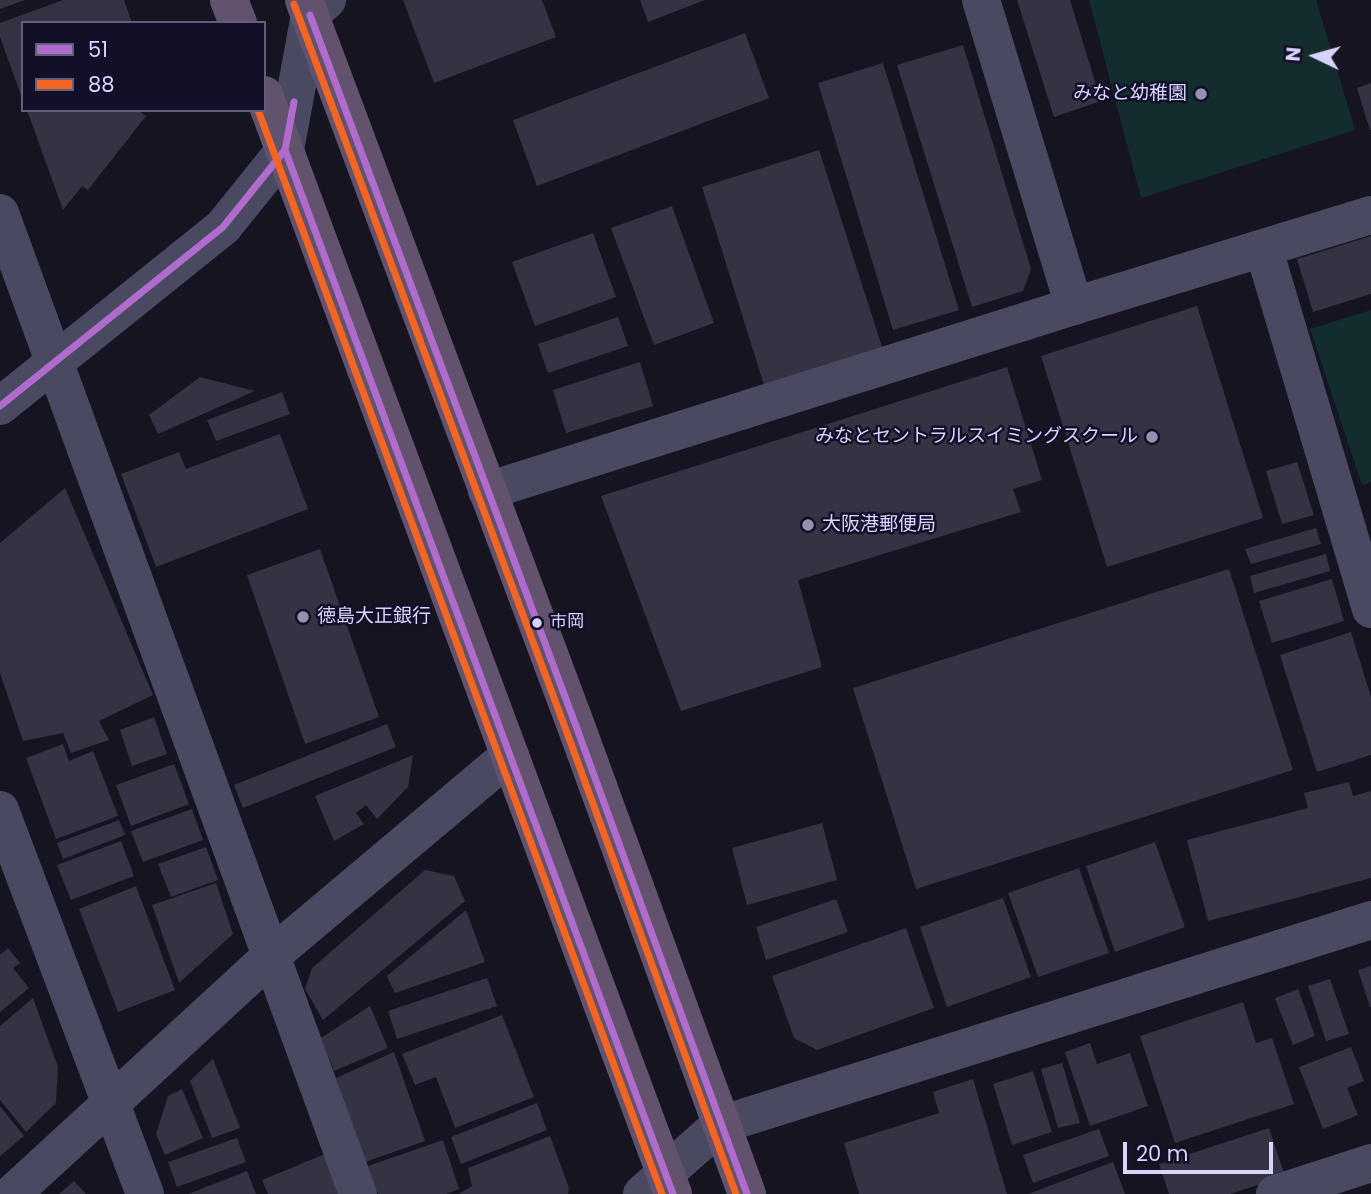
<!DOCTYPE html>
<meta charset="utf-8">
<style>
body{margin:0}
#map{position:relative;width:1371px;height:1194px;overflow:hidden;background:#161421;font-family:Poppins,sans-serif}
canvas{display:block}
.legend{position:absolute;left:21px;top:21px;width:245px;height:91px;box-sizing:border-box;background:#130f26;border:2px solid #625e7d;margin:0;padding:9px 12px;list-style:none;font-size:21px;color:#d9d4ff}
.legend li{display:flex;align-items:center;gap:14px;height:35px}
.legend b{width:35px;border:2px solid #625e7d}
.north{position:absolute;left:1280px;top:21px;width:70px;height:70px;-webkit-text-stroke:5px #130f26;paint-order:stroke;rotate:275deg;font-size:19px;font-weight:700;line-height:28px;text-align:center;color:#d9d4ff}
.north::after{content:'';display:block;margin:auto;width:24px;height:32px;background:#d9d4ff;clip-path:polygon(50% 0,100% 100%,50% 72%,0 100%)}
.scale{position:absolute;left:1123px;top:1142px;width:150px;height:32px;box-sizing:border-box;border:4px solid #d9d4ff;border-top:0;padding-left:9px;font-size:21px;line-height:24px;white-space:nowrap;color:#d9d4ff;-webkit-text-stroke:5px #130f26;paint-order:stroke}
</style>
<div id="map">
<canvas width="1371" height="1194"></canvas>
<ul class="legend">
<li><b style="height:9px;background:#b06ccc"></b>51</li>
<li><b style="height:9px;background:#f26522"></b>88</li>
</ul>
<div class="north">N</div>
<div class="scale">20 m</div>
</div>
<script>
const c = document.querySelector('canvas').getContext('2d');
c.lineJoin = 'round';
function fillPath(path, color) { c.fillStyle = color; c.fill(path, 'evenodd'); }
const toPath = rows => new Path2D(rows.map(r => 'M' + r).join(''));
function stroke(path, color, width, dash) { c.strokeStyle = color; c.lineWidth = width; c.lineCap = dash ? 'butt' : 'round'; c.setLineDash(dash || []); c.stroke(path); }
function drawText(font, color, halo, rows, align = 'center') {
  c.font = font + ' Poppins,"Noto Sans JP",sans-serif'; c.lineWidth = 5; c.setLineDash([]); c.textBaseline = 'middle'; c.strokeStyle = halo; c.fillStyle = color; for (const [text, x, y, turn = 0] of rows) {
    c.save(); c.translate(x, y); c.rotate((+turn || 0) * Math.PI / 180); c.textAlign = isNaN(turn) ? turn : align; if (halo) c.strokeText(text, 0, 0); c.fillText(text, 0, 0); c.restore();
  }
}
fillPath(toPath([
 [1089,0,1316,0,1355,130,1141,198],
 [1371,310,1371,482,1362,485,1310,329]
]), '#132c2d');
fillPath(toPath([
 [0,0,25,0,0,9],
 [63,0,124,0,132,23,23,23,22,98,0,37,0,23],
 [403,0,542,0,556,37,434,83],
 [640,0,705,0,648,22],
 [1017,0,1070,0,1101,101,1054,117],
 [745,33,769,98,537,186,513,120],
 [963,45,1031,269,1023,291,972,307,897,65],
 [883,63,959,310,893,330,818,83],
 [1371,83,1371,130,1370,130,1357,88],
 [27,110,141,110,140,112,146,116,88,190,82,186,63,210],
 [819,150,883,350,764,385,702,187],
 [672,206,714,323,654,345,611,228],
 [593,233,616,297,535,326,512,262],
 [1371,236,1371,294,1313,312,1297,259],
 [1197,306,1263,518,1107,567,1041,356],
 [618,317,628,346,548,373,538,344],
 [640,362,653,406,566,433,553,390],
 [1007,367,1042,480,1013,489,1021,512,798,580,822,667,681,711,601,496],
 [200,377,255,391,158,434,149,415],
 [282,392,290,414,216,441,207,420],
 [280,434,308,509,156,567,121,474,179,452,186,469],
 [1297,462,1314,515,1282,524,1266,471],
 [65,488,153,695,99,721,109,740,71,753,63,733,23,741,0,673,0,543],
 [1316,528,1321,544,1251,564,1245,549],
 [320,549,379,717,305,744,247,575],
 [1326,554,1330,571,1254,593,1250,576],
 [1229,569,1293,770,916,889,853,688],
 [1332,579,1344,621,1272,643,1259,601],
 [1351,632,1371,697,1371,755,1317,772,1280,655],
 [154,717,167,754,132,766,120,730],
 [387,724,396,747,243,808,234,785],
 [63,744,69,761,93,751,118,816,56,839,26,758],
 [413,755,408,787,377,819,366,805,356,813,364,824,334,841,315,796],
 [174,764,189,804,131,826,116,785],
 [1349,782,1353,796,1371,791,1371,878,1208,921,1187,840,1308,808,1304,793],
 [192,809,203,840,143,862,131,831],
 [119,820,125,835,63,859,57,843],
 [822,823,837,880,747,905,732,848],
 [121,841,134,876,71,900,57,865],
 [1155,842,1185,927,1115,952,1086,866],
 [206,847,218,880,171,897,158,864],
 [1079,868,1109,953,1038,977,1008,893],
 [425,870,454,876,465,901,323,1020,305,989,312,968],
 [216,883,233,934,179,983,152,905],
 [136,886,175,990,118,1012,79,909],
 [1003,898,1031,977,947,1007,920,927],
 [836,899,848,932,766,960,756,927],
 [466,910,485,962,395,993,387,976],
 [906,928,934,1008,817,1050,794,1038,772,976],
 [8,948,20,963,13,968,29,988,0,1012,0,955],
 [1371,966,1371,1007,1370,1007,1358,970],
 [487,978,497,1006,397,1039,388,1011],
 [1330,979,1349,1034,1326,1041,1308,986],
 [1298,989,1315,1036,1293,1045,1275,998],
 [33,998,58,1067,56,1103,26,1132,0,1100,0,1026],
 [1243,1002,1256,1043,1272,1038,1294,1104,1175,1143,1140,1036],
 [370,1006,388,1048,334,1071,321,1038],
 [502,1015,534,1097,455,1128,436,1077,415,1085,402,1054],
 [1090,1043,1097,1064,1130,1053,1148,1106,1090,1126,1065,1052],
 [1351,1047,1364,1081,1347,1088,1358,1115,1323,1129,1299,1067],
 [394,1052,425,1141,365,1162,336,1078],
 [213,1059,240,1128,212,1138,190,1081],
 [1062,1063,1080,1123,1058,1128,1041,1069],
 [1033,1071,1052,1132,1012,1145,993,1084],
 [973,1079,1007,1194,859,1194,844,1143,939,1113,933,1092],
 [182,1089,203,1138,165,1155,156,1134,168,1096],
 [537,1103,547,1130,461,1164,451,1137],
 [0,1106,24,1136,0,1156],
 [1269,1128,1285,1176,1230,1194,1169,1194,1159,1164],
 [1099,1129,1109,1156,1033,1183,1023,1155],
 [550,1136,569,1188,568,1194,459,1194,472,1186,468,1168],
 [237,1138,246,1162,177,1187,168,1162],
 [443,1140,459,1189,446,1194,378,1194,368,1166],
 [325,1154,341,1194,268,1194,262,1180],
 [1113,1162,1125,1194,1028,1194],
 [247,1171,256,1194,188,1194],
 [74,1181,86,1194,59,1194]
]), '#343243');
stroke(toPath([
 [981,0,1074,306],
 [0,213,358,1194],
 [1264,250,1371,609],
 [0,810,145,1194],
 [12,1194,270,957,510,755],
 [642,1194,720,1125],
 [1275,1194,1371,1163]
]), '#4a4962', 38);
stroke(toPath([
 [0,406,223,227,285,150,310,15,327,0],
 [487,491,1074,306,1371,215],
 [720,1125,1371,920]
]), '#4a4962', 38);
stroke(toPath([
 [229,0,238,23],
 [304,0,576,726,747,1194],
 [264,95,673,1194]
]), '#62526e', 38);
stroke(toPath([
 [310,15,576,726,747,1194],
 [285,150,673,1194],
 [0,406,223,227,285,150,294,102]
]), '#b06ccc', 7);
stroke(toPath([
 [294,4,566,730,736,1194],
 [258,110,662,1194]
]), '#f26522', 7);
for (const [x, y, r, color] of [
 [1201,94,7,"#9591b1"],
 [1152,437,7,"#9591b1"],
 [808,525,7,"#9591b1"],
 [303,617,7,"#9591b1"],
 [537,623,6,"#d9d4ff"]
]) { const dot = new Path2D(); dot.arc(x, y, r, 0, 2 * Math.PI); c.fillStyle = color; c.fill(dot); stroke(dot, '#130f26', 2.5); }
drawText('17px', '#d9d4ff', '#130f26', [
 ["市岡",550,623]
], 'left');
drawText('19px', '#d9d4ff', '#130f26', [
 ["みなと幼稚園",1187,94],
 ["みなとセントラルスイミングスクール",1138,437],
 ["大阪港郵便局",822,525,"left"],
 ["徳島大正銀行",317,617,"left"]
], 'right');
</script>
